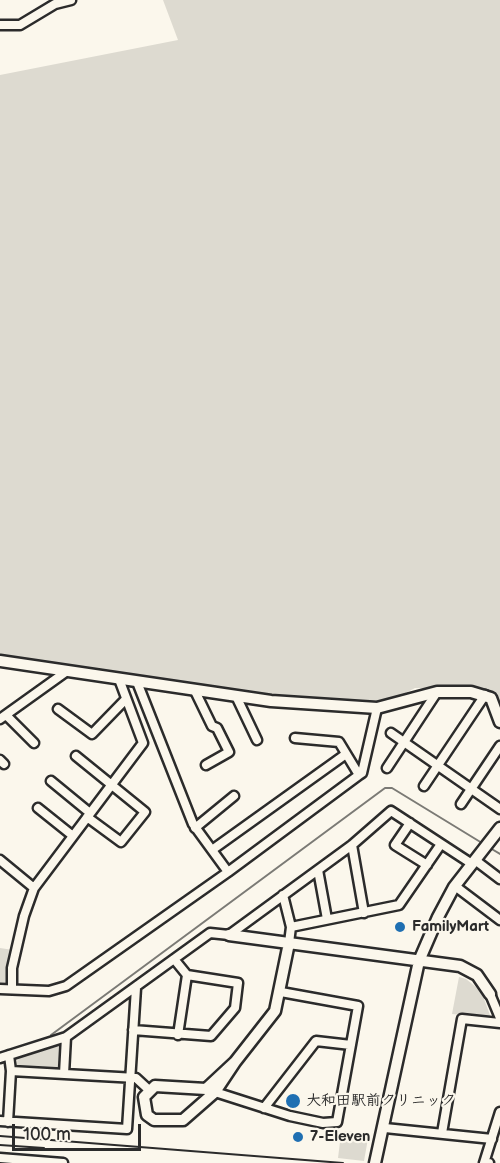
<!DOCTYPE html>
<meta charset="utf-8">
<style>
body{margin:0}
#map{position:relative;width:500px;height:1163px;overflow:hidden;background:#fbf7ec;font-family:"Balsamiq Sans",sans-serif}
canvas{display:block}
.scale{position:absolute;left:12px;top:1124px;width:129px;height:27px;box-sizing:border-box;border:3px solid #2b2b2b;border-top:0;padding-left:8px;font-size:18px;line-height:21px;white-space:nowrap;color:#2b2b2b;-webkit-text-stroke:4px #fbf7ec;paint-order:stroke}
</style>
<div id="map">
<canvas width="500" height="1163"></canvas>
<div class="scale">100 m</div>
</div>
<script>
const c = document.querySelector('canvas').getContext('2d');
c.lineJoin = 'round';
function fillPath(path, color) { c.fillStyle = color; c.fill(path, 'evenodd'); }
const toPath = rows => new Path2D(rows.map(r => 'M' + r).join(''));
function stroke(path, color, width, dash) { c.strokeStyle = color; c.lineWidth = width; c.lineCap = dash ? 'butt' : 'round'; c.setLineDash(dash || []); c.stroke(path); }
function drawText(font, color, halo, rows, align = 'center') {
  c.font = font + ' "Balsamiq Sans","Klee One",sans-serif'; c.lineWidth = 4.5; c.setLineDash([]); c.textBaseline = 'middle'; c.strokeStyle = halo; c.fillStyle = color; for (const [text, x, y, turn = 0] of rows) {
    c.save(); c.translate(x, y); c.rotate((+turn || 0) * Math.PI / 180); c.textAlign = isNaN(turn) ? turn : align; if (halo) c.strokeText(text, 0, 0); c.fillText(text, 0, 0); c.restore();
  }
}
fillPath(toPath([
 [163,0,500,0,500,706,492,692,471,688,415,688,390,701,377,702,272,696,0,655,0,75,178,40],
 [0,948,13,950,9,983,5,985,0,984],
 [459,977,466,979,476,987,483,996,491,1018,452,1014],
 [63,1045,61,1069,16,1066,18,1058],
 [343,1131,369,1133,364,1161,338,1158,341,1134]
]), '#dddad0');
stroke(toPath([
 [490,848,500,854],
 [51,1035,385,788,392,788,482,843]
]), '#7b7a75', 2);
const minor = toPath([
 [0,25,20,25,55,4,71,0],
 [137,682,193,824,228,872],
 [195,691,212,726,217,728,229,752,206,765],
 [236,696,257,740],
 [58,709,92,734,126,699],
 [6,715,34,743],
 [0,719,67,671],
 [391,733,500,809],
 [295,738,339,742,359,775],
 [76,756,145,812,121,842,87,817],
 [0,760,4,764],
 [387,768,437,692],
 [51,781,90,813],
 [424,786,485,695],
 [461,804,500,746],
 [38,808,73,836],
 [410,823,395,845,427,865],
 [195,828,234,796],
 [352,845,364,913],
 [212,850,346,754],
 [0,860,34,888],
 [475,860,500,879],
 [318,870,327,919],
 [455,886,500,920],
 [283,895,291,927],
 [289,943,291,927,399,905,441,844],
 [0,989,49,991,66,986,228,872,359,775,362,773,377,708],
 [12,989,12,968,24,916,34,888,143,743,119,679],
 [490,994,500,1018],
 [133,1030,211,1036,235,1008,238,983,187,975,174,959],
 [178,1035,187,975],
 [0,1058,66,1037,210,933,229,935,352,845,391,811,472,864],
 [11,1071,136,1078,149,1090],
 [64,1074,66,1037],
 [215,1092,290,1116,323,1123,337,1122,358,1006,281,992],
 [264,1108,316,1041,351,1045],
 [0,1121,127,1129,136,988],
 [8,1122,11,1071,9,1055],
 [385,1128,492,1139],
 [442,1133,462,1019,500,1023],
 [0,1158,63,1163],
 [489,1163,484,1163,500,1112]
]);
const tertiary = toPath([
 [0,661,271,701,377,708,437,692,471,692,491,698,500,722],
 [229,935,460,966,477,975,490,994],
 [235,1062,215,1092,183,1120,154,1120,147,1115,144,1097,155,1086,206,1089,235,1062],
 [235,1062,275,1011,289,943],
 [375,1163,419,961,438,917,454,887,500,828]
]);
stroke(minor, '#2b2b2b', 13);
stroke(tertiary, '#2b2b2b', 15);
stroke(minor, '#fbf7ec', 8);
stroke(tertiary, '#fbf7ec', 10);
stroke(toPath([
 [0,1136,343,1163],
 [0,1145,44,1148]
]), '#2b2b2b', 2);
for (const [x, y, r, color] of [
 [400,927,6,"#1f6fb2"],
 [293,1101,8,"#1f6fb2"],
 [298,1137,6,"#1f6fb2"]
]) { const dot = new Path2D(); dot.arc(x, y, r, 0, 2 * Math.PI); c.fillStyle = color; c.fill(dot); stroke(dot, '#fbf7ec', 2); }
drawText('bold 15px', '#2b2b2b', '#fbf7ec', [
 ["FamilyMart",412,927],
 ["大和田駅前クリニック",306,1101],
 ["7-Eleven",310,1137]
], 'left');
</script>
